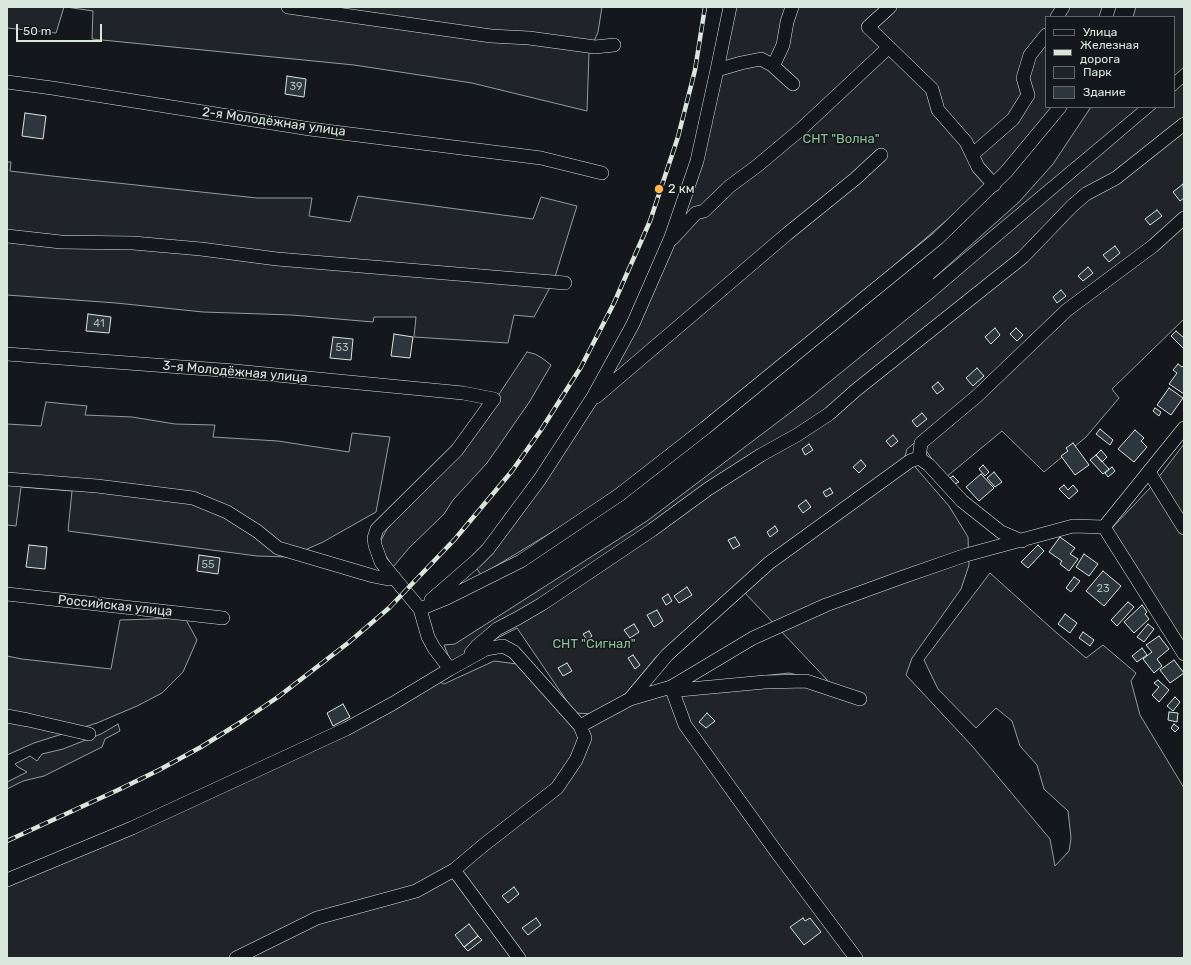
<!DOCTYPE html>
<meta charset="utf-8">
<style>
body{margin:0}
#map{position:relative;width:1191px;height:965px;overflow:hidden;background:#14181c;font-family:Rubik,sans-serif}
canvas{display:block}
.frame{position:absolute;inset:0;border:8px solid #d8e6dc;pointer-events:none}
.legend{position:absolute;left:1045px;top:16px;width:130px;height:92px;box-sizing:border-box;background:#14181c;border:1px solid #626a69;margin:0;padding:5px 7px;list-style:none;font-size:12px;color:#d8e6dc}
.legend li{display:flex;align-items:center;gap:8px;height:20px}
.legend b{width:20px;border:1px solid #626a69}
.scale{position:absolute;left:16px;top:24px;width:86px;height:18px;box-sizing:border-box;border:2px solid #d8e6dc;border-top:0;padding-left:5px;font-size:12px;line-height:14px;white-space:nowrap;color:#d8e6dc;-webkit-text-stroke:3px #14181c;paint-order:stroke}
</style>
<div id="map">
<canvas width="1191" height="965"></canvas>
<div class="frame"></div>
<ul class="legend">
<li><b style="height:5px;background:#14181c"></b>Улица</li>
<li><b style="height:5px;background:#d8e6dc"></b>Железная дорога</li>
<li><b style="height:11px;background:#202428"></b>Парк</li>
<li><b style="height:11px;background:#2c363c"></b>Здание</li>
</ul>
<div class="scale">50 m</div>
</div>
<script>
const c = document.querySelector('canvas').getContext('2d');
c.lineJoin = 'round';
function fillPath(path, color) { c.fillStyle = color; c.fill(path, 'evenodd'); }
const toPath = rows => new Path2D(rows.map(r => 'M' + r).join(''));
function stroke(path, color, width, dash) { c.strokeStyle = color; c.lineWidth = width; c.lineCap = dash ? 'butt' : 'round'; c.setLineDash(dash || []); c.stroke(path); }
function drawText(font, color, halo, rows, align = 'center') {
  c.font = font + ' Rubik,sans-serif'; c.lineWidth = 3; c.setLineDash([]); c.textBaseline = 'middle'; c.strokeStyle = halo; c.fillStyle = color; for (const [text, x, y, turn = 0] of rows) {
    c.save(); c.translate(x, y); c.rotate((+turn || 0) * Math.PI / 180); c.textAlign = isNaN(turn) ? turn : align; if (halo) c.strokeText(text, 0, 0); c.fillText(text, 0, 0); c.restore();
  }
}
const green = toPath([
 [7,7,64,7,56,33,7,28,7,7],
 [66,7,602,7,598,32,589,53,587,111,472,83,354,65,92,39,93,11,66,7],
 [734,7,1104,7,1100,17,1046,17,1046,107,1055,107,984,188,819,330,626,482,575,518,481,575,475,566,521,513,667,255,734,7],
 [1136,7,1184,7,1184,67,1174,76,1174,17,1133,17,1136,7],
 [1184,83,1184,319,1112,389,1119,398,1086,437,1044,472,1002,431,945,478,923,446,969,399,907,449,904,460,718,605,656,657,626,693,617,701,593,714,575,713,517,628,451,662,444,645,455,644,647,521,811,397,933,298,1157,107,1174,107,1174,92,1184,83],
 [1091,107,1139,107,933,279,1019,202,1053,164,1091,107],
 [7,162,11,162,10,171,52,176,257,198,312,198,309,216,350,222,358,196,533,219,541,197,577,206,554,280,534,317,514,315,508,343,414,337,416,317,374,317,373,322,292,315,203,312,116,303,7,295,7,162],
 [527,352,535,354,542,358,551,365,530,401,487,463,453,500,444,514,409,548,393,567,382,550,380,542,387,529,482,420,527,352],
 [46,402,87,406,85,415,132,417,175,424,215,425,213,437,278,441,349,452,352,433,390,437,376,512,323,542,289,557,257,556,68,531,72,491,21,487,16,526,7,525,7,424,41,426,46,402],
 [1184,444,1184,642,1111,529,1152,486,1184,444],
 [910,461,949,506,968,537,969,565,961,589,912,658,906,675,973,747,1050,839,1055,866,1069,851,1071,838,1068,811,1044,789,1037,765,1020,746,1012,721,996,708,976,728,938,689,924,660,990,573,1050,627,1086,658,1103,645,1136,673,1131,681,1140,715,1184,788,1184,958,7,958,7,883,438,681,444,684,494,661,517,664,579,734,628,704,679,685,789,673,830,683,745,593,771,569,910,461],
 [185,618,197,640,183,672,162,693,137,706,97,723,34,743,7,755,7,656,22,659,111,669,120,620,185,618],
 [118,724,120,731,105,739,102,747,44,776,23,781,7,789,7,782,27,772,18,767,15,764,30,756,37,761,42,754,63,749,101,734,118,724]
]);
fillPath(green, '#202428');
stroke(green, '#939e99', 1);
const building = toPath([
 [287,76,306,79,304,97,285,94,287,76],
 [25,113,46,116,43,139,22,136,25,113],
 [1183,184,1184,198,1180,201,1173,192,1183,184],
 [1157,210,1162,216,1150,225,1145,219,1157,210],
 [1115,246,1120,253,1109,262,1103,255,1115,246],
 [1088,267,1093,273,1083,281,1078,276,1088,267],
 [1061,290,1066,296,1057,303,1053,297,1061,290],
 [88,314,111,317,109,333,86,331,88,314],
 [995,328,1000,335,991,344,985,337,995,328],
 [1016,328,1023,335,1017,341,1010,334,1016,328],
 [1176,331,1184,338,1184,349,1171,336,1176,331],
 [394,334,413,337,410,358,391,356,394,334],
 [333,337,353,339,351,360,330,358,333,337],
 [1178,364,1182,367,1184,365,1184,394,1169,384,1177,373,1173,370,1178,364],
 [977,368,984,376,973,386,966,378,977,368],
 [938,382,944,389,937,394,932,387,938,382],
 [1169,388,1183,398,1171,415,1157,405,1169,388],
 [1155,408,1161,412,1159,416,1153,411,1155,408],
 [922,413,927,419,917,427,912,421,922,413],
 [1100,429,1113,440,1110,445,1096,434,1100,429],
 [1135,430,1144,438,1141,441,1147,447,1134,462,1118,449,1135,430],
 [893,435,898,441,891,447,886,441,893,435],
 [1073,443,1089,465,1075,475,1061,456,1068,451,1066,448,1073,443],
 [809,444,813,450,805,455,802,449,809,444],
 [1101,450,1107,457,1102,462,1096,455,1101,450],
 [1096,455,1109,469,1103,474,1090,460,1096,455],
 [861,460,866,466,859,473,853,467,861,460],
 [983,465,989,472,985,476,979,469,983,465],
 [1112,467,1115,471,1108,477,1105,473,1112,467],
 [994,472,1002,482,995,487,987,478,994,472],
 [981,474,994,488,979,501,966,487,981,474],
 [953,476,959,482,955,484,950,478,953,476],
 [1064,485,1068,490,1073,485,1078,491,1069,499,1059,489,1064,485],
 [830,488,833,493,826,497,823,492,830,488],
 [806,500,811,507,803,513,798,506,806,500],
 [775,526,778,531,770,537,767,532,775,526],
 [735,537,740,545,733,549,728,540,735,537],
 [1060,537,1075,548,1070,554,1078,559,1069,571,1060,564,1062,561,1049,552,1060,537],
 [29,545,47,547,45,569,26,567,29,545],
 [1038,545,1044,551,1028,568,1021,562,1038,545],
 [1084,554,1098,564,1089,576,1076,567,1084,554],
 [199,555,220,558,218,574,197,571,199,555],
 [1103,571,1121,586,1104,606,1086,591,1103,571],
 [1074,577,1080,581,1071,592,1066,588,1074,577],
 [687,587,692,595,679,603,674,596,687,587],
 [668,594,672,601,666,605,662,598,668,594],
 [1128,602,1134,607,1117,626,1111,620,1128,602],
 [1142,605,1147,612,1145,614,1149,619,1134,633,1124,622,1142,605],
 [657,610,663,621,654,627,647,615,657,610],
 [1065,614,1077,623,1070,633,1058,624,1065,614],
 [634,624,639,632,630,638,624,630,634,624],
 [1148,624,1154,629,1144,642,1137,637,1148,624],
 [589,631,592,636,587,640,583,634,589,631],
 [1083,632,1094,640,1090,646,1079,638,1083,632],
 [1159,636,1169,649,1157,659,1162,666,1154,673,1143,659,1152,652,1146,645,1159,636],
 [1142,648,1147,655,1137,662,1132,656,1142,648],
 [633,655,640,665,635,669,628,658,633,655],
 [1174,660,1184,673,1170,683,1160,670,1174,660],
 [567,663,572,671,563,676,558,668,567,663],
 [1158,680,1169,690,1159,702,1152,695,1159,687,1154,683,1158,680],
 [1175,697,1180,702,1173,711,1167,706,1175,697],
 [343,704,350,717,333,726,327,713,343,704],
 [1169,712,1178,713,1177,722,1168,720,1169,712],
 [707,713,715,721,706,728,699,722,707,713],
 [1174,724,1179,728,1175,732,1171,728,1174,724],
 [514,887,519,894,508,903,502,896,514,887],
 [536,918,541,925,528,935,522,928,536,918],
 [803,918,805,921,810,918,821,932,804,945,790,927,803,918],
 [469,924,478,936,464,947,455,935,469,924],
 [478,936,482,940,468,951,464,947,478,936]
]);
fillPath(building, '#2c363c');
stroke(building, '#d8e6dc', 1);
const minor = toPath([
 [288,7,491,36,529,38,595,47,614,45],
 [890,7,868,27,932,89,938,110,966,142,978,167,994,185],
 [1057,17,1063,7],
 [1106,17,1109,7],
 [772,65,776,60,783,45,787,22,792,7],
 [717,70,741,63,761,59,772,65,793,84],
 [7,82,52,88,310,129,541,158,602,173],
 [972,155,1013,119,1028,95,1023,78,1030,55,1046,35],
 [7,236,61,242,133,243,201,249,277,259,565,283],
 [672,239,696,213,704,211,730,186,757,166,800,130,889,47],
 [7,354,235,371,463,393,494,399,457,450,377,529,374,538,375,545,381,562,420,609,428,637,434,648,450,669,486,649,503,646,514,652,580,726,585,738,576,760,557,788,485,844,454,870,416,891,317,918,236,958],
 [596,397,787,234,855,179,881,155],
 [919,458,921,443,977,396,1067,310,1153,246,1184,218],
 [1149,472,1184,528],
 [7,479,97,486,193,498,227,512,257,531,278,548,373,576,388,579,394,577],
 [1104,527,1184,654],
 [1104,527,1184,428],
 [7,594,223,618],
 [431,600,476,561,488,549,540,479,593,397,633,324,671,237,697,161,717,70,730,7],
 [420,609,447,598,521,561,619,495,705,428,938,238,1006,172,1060,107],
 [471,653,477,646,497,629,518,618,542,604,652,530,708,489,761,455,797,435,829,414,856,390,1023,257,1072,206,1086,194,1116,178,1184,124],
 [671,687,685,725,775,850,856,958],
 [671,687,679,690,765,682,806,681,860,699],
 [630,699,667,655,769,563,910,461,919,458,929,465,962,501,1001,532,1022,541],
 [7,716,28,720,89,734],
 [580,726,630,699,671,687,753,638,826,605,900,578,966,555,1073,526,1104,527],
 [454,870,519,958],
 [7,880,132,828,346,729,392,704,450,669]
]);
stroke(minor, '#d8e6dc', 14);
stroke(minor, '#14181c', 13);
const rail = toPath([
 [7,841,118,790,159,770,201,747,241,722,278,697,348,643,389,608,455,539,512,471,541,430,581,367,614,303,650,221,678,137,695,70,705,7]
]);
stroke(rail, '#d8e6dc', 4.5);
stroke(rail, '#14181c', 3, [9]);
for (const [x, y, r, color] of [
 [659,189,5,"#ffb74d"]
]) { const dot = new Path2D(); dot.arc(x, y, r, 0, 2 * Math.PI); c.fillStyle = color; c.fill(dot); stroke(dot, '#14181c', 1.5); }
drawText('11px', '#adbab4', null, [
 ["39",296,87],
 ["41",99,324],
 ["53",342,348],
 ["55",208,565],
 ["23",1103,589]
]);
drawText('13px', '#d8e6dc', '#14181c', [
 ["2-я Молодёжная улица",274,122,8],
 ["3-я Молодёжная улица",235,372,5],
 ["Российская улица",115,606,6]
]);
drawText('13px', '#8ac095', '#14181c', [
 ["СНТ \"Волна\"",841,139],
 ["СНТ \"Сигнал\"",594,644]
]);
drawText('13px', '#d8e6dc', '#14181c', [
 ["2 км",668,189]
], 'left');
</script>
